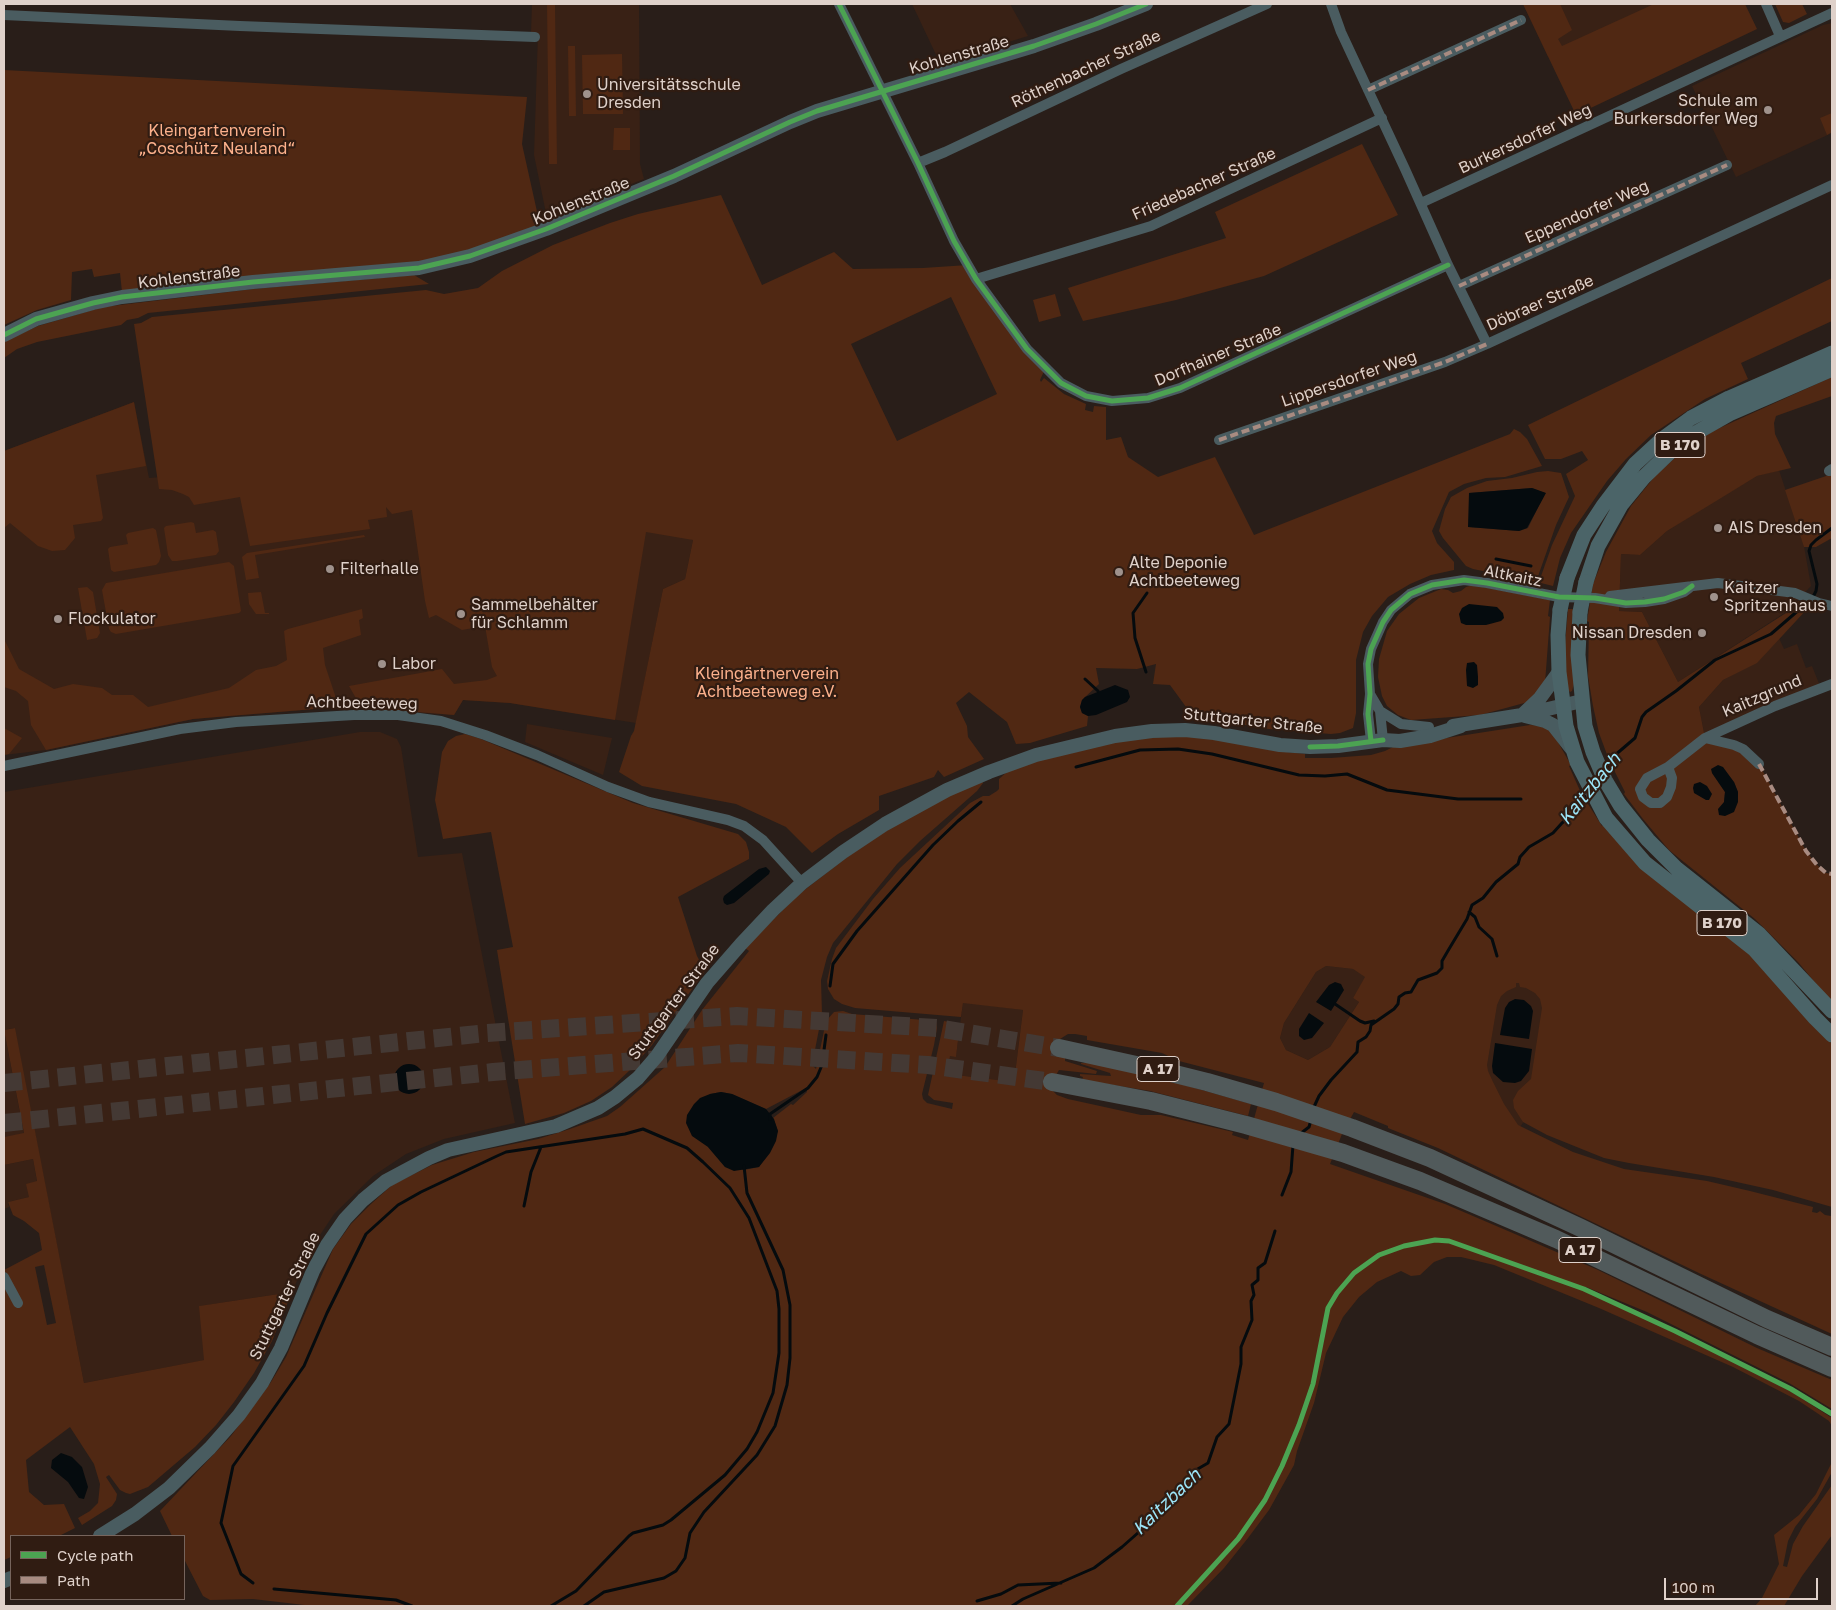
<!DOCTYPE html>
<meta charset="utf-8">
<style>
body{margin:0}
#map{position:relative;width:1836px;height:1610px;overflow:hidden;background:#291e19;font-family:"Golos Text",sans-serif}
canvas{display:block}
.frame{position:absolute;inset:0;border:5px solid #dfd1ca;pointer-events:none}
.legend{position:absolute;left:10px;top:1535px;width:175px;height:65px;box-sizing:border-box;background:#301c12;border:1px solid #76645c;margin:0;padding:6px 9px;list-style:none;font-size:15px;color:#dfd1ca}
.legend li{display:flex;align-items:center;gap:10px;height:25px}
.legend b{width:25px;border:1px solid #76645c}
.scale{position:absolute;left:1664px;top:1578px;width:154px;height:22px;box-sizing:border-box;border:2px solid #dfd1ca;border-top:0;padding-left:6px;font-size:15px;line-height:18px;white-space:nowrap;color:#dfd1ca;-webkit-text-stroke:4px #301c12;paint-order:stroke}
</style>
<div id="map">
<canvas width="1836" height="1610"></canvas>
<div class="frame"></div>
<ul class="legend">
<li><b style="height:6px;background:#4ca352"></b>Cycle path</li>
<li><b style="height:6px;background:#a88b81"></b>Path</li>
</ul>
<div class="scale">100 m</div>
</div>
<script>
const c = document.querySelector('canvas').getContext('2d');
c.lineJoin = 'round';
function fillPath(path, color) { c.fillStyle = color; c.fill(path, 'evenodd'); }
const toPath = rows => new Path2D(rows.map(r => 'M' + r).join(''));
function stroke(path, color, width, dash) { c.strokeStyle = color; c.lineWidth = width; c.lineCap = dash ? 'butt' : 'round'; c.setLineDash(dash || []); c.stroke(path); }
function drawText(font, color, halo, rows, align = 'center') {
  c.font = font + ' "Golos Text",sans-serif'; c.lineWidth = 4.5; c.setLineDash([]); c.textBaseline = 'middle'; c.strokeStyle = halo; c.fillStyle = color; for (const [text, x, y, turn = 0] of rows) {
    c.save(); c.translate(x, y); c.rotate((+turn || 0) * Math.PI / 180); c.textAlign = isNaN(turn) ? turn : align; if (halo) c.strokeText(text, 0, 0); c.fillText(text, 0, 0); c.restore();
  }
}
fillPath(toPath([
 [532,4,639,4,640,164,644,179,547,218,534,155,538,33,531,32],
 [912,4,1010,4,1028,36,940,63],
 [1523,4,1669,4,1548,57],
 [1832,23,1832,133,1736,177,1692,86,1823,25],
 [138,329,693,540,685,579,663,589,636,723,510,703,463,700,454,715,339,707,193,719,46,750,4,755,4,451,134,402,149,478,161,477],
 [1779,470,1804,546,1811,586,1786,612,1678,682,1642,612,1619,611,1621,554,1640,555,1667,531,1717,499,1757,476],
 [1779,638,1784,649,1797,644,1806,668,1812,666,1820,686,1705,738,1699,707,1723,680,1757,662],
 [527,724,612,738,603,775,525,742],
 [360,732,380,732,397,739,401,747,418,857,462,853,515,1123,444,1139,406,1154,373,1176,334,1214,312,1247,292,1292,200,1306,205,1360,84,1383,14,1028,4,1030,24,1134,4,1137,4,792],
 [1326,966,1353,969,1366,977,1353,998,1359,1002,1330,1047,1308,1060,1286,1050,1280,1038,1284,1023,1316,972],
 [1511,975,1526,982,1550,1005,1529,1114,1514,1136,1481,1067,1493,1001],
 [963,1002,1023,1010,1014,1082,947,1074,950,1056,956,1056],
 [33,1159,37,1182,29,1197,8,1202,9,1207,4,1209,4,1165]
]), '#392115');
fillPath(toPath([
 [547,4,555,4,557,164,549,164],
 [1523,4,1560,4,1572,30,1558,39,1562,46,1654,4,1745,4,1757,29,1576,115],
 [1775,4,1802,4,1807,14,1789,23,1783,22],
 [568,46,575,46,576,116,569,116],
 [622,54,623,114,583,114,582,55],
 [4,70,527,97,522,144,540,225,474,250,421,262,122,292,120,273,94,277,92,269,72,272,71,300,37,310,4,325],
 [1832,113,1832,132,1827,135,1820,118],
 [614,128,630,128,630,150,613,150],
 [1362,144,1398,215,1264,276,1176,300,1083,321,1068,288,1226,238,1215,212],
 [721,195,762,285,834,252,853,269,923,268,968,265,1045,369,1040,380,1041,382,1044,378,1064,394,1086,404,1085,410,1093,412,1094,406,1106,407,1106,440,1121,437,1128,457,1158,477,1215,457,1254,535,1510,434,1514,429,1520,432,1527,439,1542,466,1505,477,1486,478,1464,484,1449,492,1432,531,1437,543,1454,562,1454,570,1431,575,1410,584,1388,597,1372,616,1363,632,1356,660,1356,713,1353,728,1340,733,1331,734,1269,729,1222,721,1189,711,1170,685,1153,684,1156,664,1137,669,1096,668,1099,684,1082,700,1080,707,1082,713,1088,716,1087,726,1030,743,1016,744,1007,722,969,692,956,703,967,726,968,737,984,759,944,777,938,770,934,777,879,796,879,810,838,834,812,853,786,827,736,804,642,786,619,772,631,736,634,731,663,589,685,579,693,540,646,532,615,720,510,703,463,700,454,715,370,708,357,700,349,686,442,669,454,684,487,680,497,676,492,667,485,626,462,630,436,615,429,618,425,601,412,510,392,514,386,507,387,517,368,520,370,529,250,546,240,497,194,505,189,497,183,494,172,490,159,489,134,324,141,323,152,317,426,290,444,294,478,288,502,271,553,245,610,223,638,214],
 [951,297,997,394,897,441,851,344],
 [414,275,429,284,148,313,138,318,127,320,121,325,37,342,17,349,4,358,4,342,9,339,38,326,103,307,253,289],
 [1832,278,1832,321,1741,363,1748,379,1705,399,1651,435,1626,459,1607,481,1571,533,1560,558,1553,586,1541,583,1540,579,1552,545,1575,496,1566,474,1588,460,1582,451,1561,459,1545,459,1528,425],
 [1055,294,1061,316,1039,322,1033,300],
 [1832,377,1832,396,1776,416,1774,423,1775,434,1791,468,1757,476,1667,531,1640,555,1621,554,1619,611,1642,612,1678,682,1786,613,1798,601,1809,607,1757,663,1723,680,1699,707,1705,738,1734,745,1759,764,1806,851,1817,865,1826,873,1832,874,1832,1003,1798,962,1755,919,1669,850,1643,819,1624,794,1625,792,1609,760,1599,733,1593,706,1588,676,1589,622,1587,621,1593,584,1606,552,1631,506,1655,476,1686,448,1713,431],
 [1712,773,1734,782,1738,792,1738,802,1724,802,1725,792],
 [134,402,146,466,96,475,103,518,101,521,73,525,75,538,65,550,52,551,38,546,10,523,4,528,4,451],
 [1548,471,1561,473,1569,497,1556,525,1536,582,1473,569,1466,566,1443,538,1439,531,1445,509,1451,497,1467,488,1487,481,1512,478,1537,472],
 [1532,488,1545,493,1528,528,1519,531,1469,527,1469,493],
 [1832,474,1832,538,1816,547,1804,547,1785,490],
 [191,522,194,523,196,533,213,530,216,532,219,551,216,555,177,561,172,561,168,555,164,528,166,526],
 [153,528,156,530,161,556,159,562,156,565,114,572,111,570,108,549,110,547,128,544,126,535,128,533],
 [364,535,365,537,255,555,259,578,246,580,242,557,247,553],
 [229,562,234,566,241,611,239,613,116,634,111,632,109,629,102,590,106,583],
 [1473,585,1550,600,1548,616,1550,617,1545,683,1528,702,1480,715,1411,720,1398,715,1387,706,1382,696,1378,677,1379,659,1387,631,1399,614,1419,598,1441,589,1448,590,1453,593,1461,591,1466,587],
 [87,587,93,592,100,633,97,638,87,640,78,588],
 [261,592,265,613,269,613,269,614,256,614,249,604,248,593],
 [362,609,363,618,359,620,361,635,323,648,325,665,339,707,193,719,46,750,31,725,28,701,16,691,4,687,4,639,19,669,54,689,73,684,102,688,112,695,133,695,148,707,229,688,256,670,276,666,287,660,284,631,288,629],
 [1568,609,1575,609,1574,684,1572,691,1570,692,1568,690,1565,671,1565,645],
 [1530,725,1544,726,1551,730,1571,765,1569,766,1581,793,1602,826,1604,824,1751,954,1832,1044,1832,1207,1773,1190,1714,1177,1629,1163,1604,1158,1547,1135,1523,1122,1514,1108,1513,1100,1518,1091,1531,1079,1542,1008,1540,999,1535,993,1526,988,1520,987,1519,983,1516,983,1516,987,1507,991,1501,996,1497,1005,1487,1065,1488,1071,1493,1082,1504,1104,1518,1125,1573,1152,1624,1169,1707,1181,1750,1191,1813,1207,1812,1212,1817,1213,1820,1211,1825,1215,1831,1216,1832,1215,1832,1334,1701,1274,1438,1148,1388,1128,1388,1126,1354,1112,1342,1134,1330,1164,1445,1204,1515,1234,1598,1270,1757,1348,1832,1380,1832,1409,1789,1383,1647,1312,1586,1287,1584,1289,1675,1331,1791,1389,1790,1391,1832,1418,1832,1426,1829,1421,1799,1401,1733,1367,1599,1308,1494,1265,1461,1257,1447,1257,1434,1262,1420,1275,1411,1276,1401,1271,1377,1282,1359,1297,1343,1317,1326,1353,1314,1403,1297,1451,1294,1465,1269,1510,1248,1538,1224,1568,1187,1606,313,1606,253,1599,210,1600,203,1596,184,1559,184,1536,172,1536,160,1511,231,1436,271,1382,286,1357,333,1249,351,1224,371,1204,392,1185,432,1165,474,1152,538,1139,570,1129,607,1116,620,1107,665,1067,702,1010,749,951,745,948,798,895,859,848,914,813,982,780,983,783,977,791,920,841,897,864,833,943,827,957,821,980,822,1014,812,1065,816,1069,826,1021,834,1012,843,1011,852,1014,936,1021,937,1028,934,1045,922,1094,923,1099,927,1103,952,1109,953,1103,934,1100,928,1095,944,1021,960,1024,956,1057,950,1056,948,1074,1014,1082,1023,1010,963,1003,961,1017,855,1008,842,1004,834,999,828,989,827,981,832,959,836,948,873,899,900,868,970,803,983,796,989,796,997,791,999,789,999,779,1009,770,1051,756,1117,741,1186,734,1245,743,1270,750,1305,754,1305,758,1331,758,1371,755,1385,751,1395,746],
 [1326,966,1353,969,1365,977,1353,998,1359,1002,1330,1047,1308,1060,1286,1050,1280,1038,1284,1023,1316,972],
 [1068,1034,1075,1034,1087,1036,1087,1040,1162,1053,1179,1061,1264,1083,1248,1140,1232,1135,1233,1132,1161,1115,1141,1115,1068,1099,1057,1095,1052,1090,1055,1077,1059,1070,1096,1074,1097,1071,1065,1061,1065,1057,1057,1043,1060,1039],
 [806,1088,807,1092,793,1105,791,1104,773,1118,778,1131,759,1167,744,1170,725,1167,708,1147,710,1094,721,1092,732,1094,766,1109],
 [4,728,22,738,9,754,4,755],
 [465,734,481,739,633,803,738,834,746,842,749,852,749,859,678,897,697,956,705,971,652,1045,630,1070,612,1087,591,1101,564,1113,525,1124,497,950,513,947,491,832,443,839,435,800,442,752,448,741,456,736],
 [15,1028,84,1383,204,1360,199,1306,292,1292,272,1341,254,1373,234,1402,216,1425,195,1447,148,1487,130,1494,126,1493,120,1490,109,1475,106,1477,117,1494,116,1500,112,1506,82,1525,78,1518,90,1511,98,1503,100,1484,94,1464,70,1427,26,1460,29,1492,44,1505,64,1504,75,1528,59,1536,11,1536,11,1557,4,1560,4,1290,10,1287,4,1277,4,1270,42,1250,39,1233,24,1221,13,1215,8,1202,29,1197,26,1184,37,1181,33,1159,4,1165,4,1137,24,1133,4,1030],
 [44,1265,56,1323,47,1325,35,1267],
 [1088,1061,1146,1074,1251,1104,1248,1116,1150,1091,1082,1080,1083,1077,1080,1076,1080,1074,1111,1076,1110,1073,1081,1064,1081,1063,1087,1063],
 [1832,1462,1832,1472,1817,1499,1795,1527,1788,1541,1783,1566,1787,1567,1793,1544,1803,1526,1832,1485,1832,1535,1802,1576,1784,1606,1755,1606,1762,1598,1779,1564,1774,1535,1799,1515,1816,1494]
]), '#502813');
fillPath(toPath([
 [1532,488,1546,493,1527,528,1519,531,1468,527,1469,493],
 [1469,604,1497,607,1503,613,1504,618,1501,621,1486,625,1466,625,1461,623,1459,614,1462,608],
 [1474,662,1477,665,1478,677,1478,685,1473,688,1467,686,1466,670,1467,663],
 [1115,685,1128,690,1130,697,1127,702,1096,715,1088,716,1082,713,1080,707,1082,700,1085,697],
 [1718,765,1723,767,1734,782,1738,792,1738,802,1734,812,1725,816,1719,815,1718,809,1724,802,1725,792,1712,773,1711,769],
 [1700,782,1707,786,1712,794,1709,800,1706,800,1694,793,1693,788,1694,784],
 [766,867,770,871,769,874,734,903,727,905,724,903,723,899,724,896,759,869],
 [1335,982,1341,984,1344,990,1331,1011,1316,1002,1329,985],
 [1515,999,1524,1000,1531,1006,1533,1011,1529,1039,1500,1035,1505,1008,1509,1002],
 [1309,1013,1324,1023,1312,1038,1304,1040,1299,1036,1299,1029],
 [1495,1043,1532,1049,1529,1071,1521,1081,1515,1083,1503,1082,1493,1073,1492,1066],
 '394 1079a15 15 0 1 1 30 0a15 15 0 1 1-30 0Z',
 [721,1092,732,1094,766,1109,774,1119,778,1131,776,1141,770,1153,759,1167,734,1171,725,1167,708,1147,692,1136,686,1123,687,1115,694,1104,700,1098,710,1094],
 [61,1453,72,1457,82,1467,88,1487,84,1499,79,1498,68,1482,51,1468,52,1460]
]), '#050b0e');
stroke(toPath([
 [1496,559,1531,566],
 [1813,597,1816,591,1817,584,1809,551,1811,545,1816,540,1832,528],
 [1146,672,1135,638,1133,613,1147,593],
 [1085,679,1098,691],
 [1076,767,1140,750,1178,749,1212,754,1299,775,1325,776,1347,774,1387,790,1458,799,1521,799],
 [1606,768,1614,756,1635,738,1642,717,1646,712,1676,691,1715,660,1771,634,1808,602],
 [1469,912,1475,917,1479,927,1492,939,1497,956],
 [830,986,833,964,857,931,933,845,958,821,981,802],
 [1335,1004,1360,1021,1365,1023,1374,1021],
 [1313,1109,1319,1096,1331,1080,1357,1052,1358,1042,1366,1037,1370,1031,1371,1025,1394,1009,1398,1004,1399,997,1405,993,1411,992,1418,980,1437,973,1442,968,1442,961,1449,949,1467,919,1472,905,1483,898,1496,882,1518,864,1520,857,1529,847,1553,833,1562,823,1573,814,1588,794],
 [770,1119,770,1114,808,1088,817,1077,822,1065,826,1035],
 [1300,1134,1309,1127,1311,1120],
 [1282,1195,1291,1172,1293,1145],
 [524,1206,531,1172,541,1147],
 [253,1583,241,1574,221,1523,233,1466,304,1366,327,1313,366,1234,398,1205,421,1192,497,1156,506,1152,625,1134,643,1129,687,1148,703,1162,730,1188,749,1218,777,1291,779,1309,779,1353,773,1393,757,1432,747,1449,725,1475,671,1520,663,1525,633,1533,629,1536,576,1591,551,1606],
 [274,1589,396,1600,412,1606],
 [977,1601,1001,1594,1018,1585,1061,1583],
 [584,1606,604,1592,664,1578,676,1571,685,1558,690,1533,704,1512,757,1455,775,1426,787,1385,790,1358,790,1305,783,1270,747,1193,744,1166],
 [1012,1606,1023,1599,1094,1568,1122,1547,1165,1509,1181,1486,1196,1470,1208,1463,1217,1437,1229,1424,1241,1364,1241,1347,1252,1320,1251,1301,1254,1295,1252,1285,1258,1280,1258,1268,1265,1263,1275,1231]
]), '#050b0e', 3);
stroke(toPath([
 [4,1083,487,1033,737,1016,937,1028,1059,1048],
 [4,1123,493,1072,738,1053,928,1065,1052,1082]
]), '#443934', 18, [18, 9]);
stroke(toPath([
 [839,4,918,163,954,241,976,279,1027,349,1061,383,1086,396,1112,401,1148,398,1180,388,1448,265],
 [1331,4,1341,32,1405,169,1448,265,1487,344,1832,185],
 [1766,4,1780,36],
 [4,15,240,26,535,37],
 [1368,90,1521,20],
 [918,163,945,152,1121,69,1267,4],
 [1421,203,1832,13],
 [976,279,1151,226,1382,118],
 [1459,286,1727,165],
 [1219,440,1445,362,1487,344],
 [1829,471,1832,469],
 [1610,596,1718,583,1795,593,1819,603,1832,606],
 [1370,694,1380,711,1401,724,1429,727],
 [1380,711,1383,740],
 [1705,738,1734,745,1743,749,1759,764],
 [1371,741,1368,714,1370,694,1368,664,1371,649,1383,622,1391,610,1410,594,1432,585,1464,580,1487,583,1559,597,1595,598,1626,603,1645,602,1664,599,1684,592,1692,586],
 [4,766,180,729,236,722,354,715,398,715,441,721,485,735,537,755,608,787,649,802,728,820,744,826,763,840,802,883],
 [1668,767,1672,778,1671,787,1667,797,1660,803,1651,803,1643,797,1640,789,1647,778,1668,767,1705,738,1775,706,1832,684],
 [4,1277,18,1303]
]), '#4a5c60', 10);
stroke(toPath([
 [4,335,36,319,93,303,122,297,253,282,419,268,470,256,546,229,674,176,790,122,817,111,1034,46,1096,24,1146,4],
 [1522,715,1540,698,1559,672],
 [1525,716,1545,721,1553,725,1571,748],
 [1453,726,1522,715,1582,701],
 [100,1536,135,1514,169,1488,210,1448,239,1415,262,1383,281,1348,313,1271,327,1245,345,1219,363,1200,386,1181,429,1158,448,1150,556,1126,598,1108,615,1097,638,1078,657,1056,707,983,741,944,773,910,802,883,843,852,885,824,947,790,989,772,1036,755,1115,736,1152,731,1185,730,1214,733,1280,745,1310,747,1338,746,1383,740,1400,741,1430,736,1461,726],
 [4,1581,11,1578]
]), '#495c60', 14);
stroke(toPath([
 [1567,578,1584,535,1603,506,1635,464,1661,440,1691,418,1729,398,1832,353],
 [1586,582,1598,546,1621,505,1644,477,1670,452,1694,434,1731,413,1832,369],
 [1560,610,1558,635,1559,672,1566,726,1577,762,1606,818,1645,863,1754,949,1815,1018,1832,1035],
 [1580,612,1578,655,1585,726,1593,752,1605,780,1620,805,1648,840,1677,869,1759,934,1832,1011]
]), '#4b6468', 15);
stroke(toPath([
 [1059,1048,1159,1070,1207,1082,1276,1102,1352,1128,1430,1158,1581,1228,1767,1319,1832,1347],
 [1052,1082,1151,1101,1246,1125,1343,1153,1420,1181,1556,1239,1757,1335,1832,1368]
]), '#515a5b', 18);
stroke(toPath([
 [1560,610,1567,578],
 [1580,612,1586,582]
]), '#4b6468', 15);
stroke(toPath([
 [1368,90,1521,20],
 [1459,286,1727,165],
 [1219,440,1445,362,1487,344],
 [1759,764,1806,851,1817,865,1826,873,1832,874]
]), '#a88b81', 4, [8, 4]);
stroke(toPath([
 [839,4,918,163,954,241,976,279,1027,349,1061,383,1086,396,1112,401,1148,398,1180,388,1448,265],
 [4,335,36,319,93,303,122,297,253,282,419,268,470,256,546,229,674,176,790,122,817,111,1034,46,1096,24,1146,4],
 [1371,741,1368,714,1370,694,1368,664,1371,649,1383,622,1391,610,1410,594,1432,585,1464,580,1487,583,1559,597,1595,598,1626,603,1645,602,1664,599,1684,592,1692,586],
 [1310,747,1338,746,1383,740],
 [1177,1606,1238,1539,1265,1500,1282,1466,1299,1425,1313,1384,1328,1308,1337,1293,1354,1273,1379,1255,1404,1246,1435,1240,1449,1241,1584,1289,1675,1331,1791,1389,1832,1414]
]), '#4ca352', 5);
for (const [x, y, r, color] of [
 [587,94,5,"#9f928c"],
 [1768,110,5,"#9f928c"],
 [1718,528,5,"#9f928c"],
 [330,569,5,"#9f928c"],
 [1119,572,5,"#9f928c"],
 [1714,597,5,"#9f928c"],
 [461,614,5,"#9f928c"],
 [58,619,5,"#9f928c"],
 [1702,633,5,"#9f928c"],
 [382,664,5,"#9f928c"]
]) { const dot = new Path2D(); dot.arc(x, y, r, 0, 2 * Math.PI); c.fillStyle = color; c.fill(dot); stroke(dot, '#301c12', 2); }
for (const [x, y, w] of [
 [1680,445,50],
 [1722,923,50],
 [1158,1069,42],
 [1580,1250,42]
]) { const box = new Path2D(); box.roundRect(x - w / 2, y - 12.5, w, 25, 4); c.fillStyle = '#301c12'; c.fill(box); stroke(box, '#dfd1ca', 1); }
drawText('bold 15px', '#dfd1ca', null, [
 ["B 170",1680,445],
 ["B 170",1722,923],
 ["A 17",1158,1069],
 ["A 17",1580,1250]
]);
drawText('16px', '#dfd1ca', '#301c12', [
 ["Kohlenstraße",959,55,-16],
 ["Röthenbacher Straße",1086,69,-25],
 ["Burkersdorfer Weg",1525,139,-25],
 ["Friedebacher Straße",1204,184,-24],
 ["Kohlenstraße",581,201,-22],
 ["Eppendorfer Weg",1587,212,-24],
 ["Kohlenstraße",189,277,-7],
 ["Döbraer Straße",1540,303,-24],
 ["Dorfhainer Straße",1218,355,-23],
 ["Lippersdorfer Weg",1349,379,-19],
 ["Altkaitz",1513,576,11],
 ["Kaitzgrund",1762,696,-23],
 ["Achtbeeteweg",362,703,1],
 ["Stuttgarter Straße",1253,721,6],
 ["Stuttgarter Straße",674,1002,-53],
 ["Stuttgarter Straße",285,1296,-64]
]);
drawText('16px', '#dfd1ca', '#301c12', [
 ["Universitätsschule",597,85],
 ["Dresden",597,103],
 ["Schule am",1758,101,"right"],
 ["Burkersdorfer Weg",1758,119,"right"],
 ["AIS Dresden",1728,528],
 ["Alte Deponie",1129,563],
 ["Achtbeeteweg",1129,581],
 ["Filterhalle",340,569],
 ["Kaitzer",1724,588],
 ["Spritzenhaus",1724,606],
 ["Sammelbehälter",471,605],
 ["für Schlamm",471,623],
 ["Flockulator",68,619],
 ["Nissan Dresden",1692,633,"right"],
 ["Labor",392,664]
], 'left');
drawText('16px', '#fdb18c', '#301c12', [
 ["Kleingartenverein",217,131],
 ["„Coschütz Neuland“",217,149],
 ["Kleingärtnerverein",767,674],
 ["Achtbeeteweg e.V.",767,692]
]);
drawText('italic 18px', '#9ce5f8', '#301c12', [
 ["Kaitzbach",1590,789,-51],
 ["Kaitzbach",1167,1502,-44]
]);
</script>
